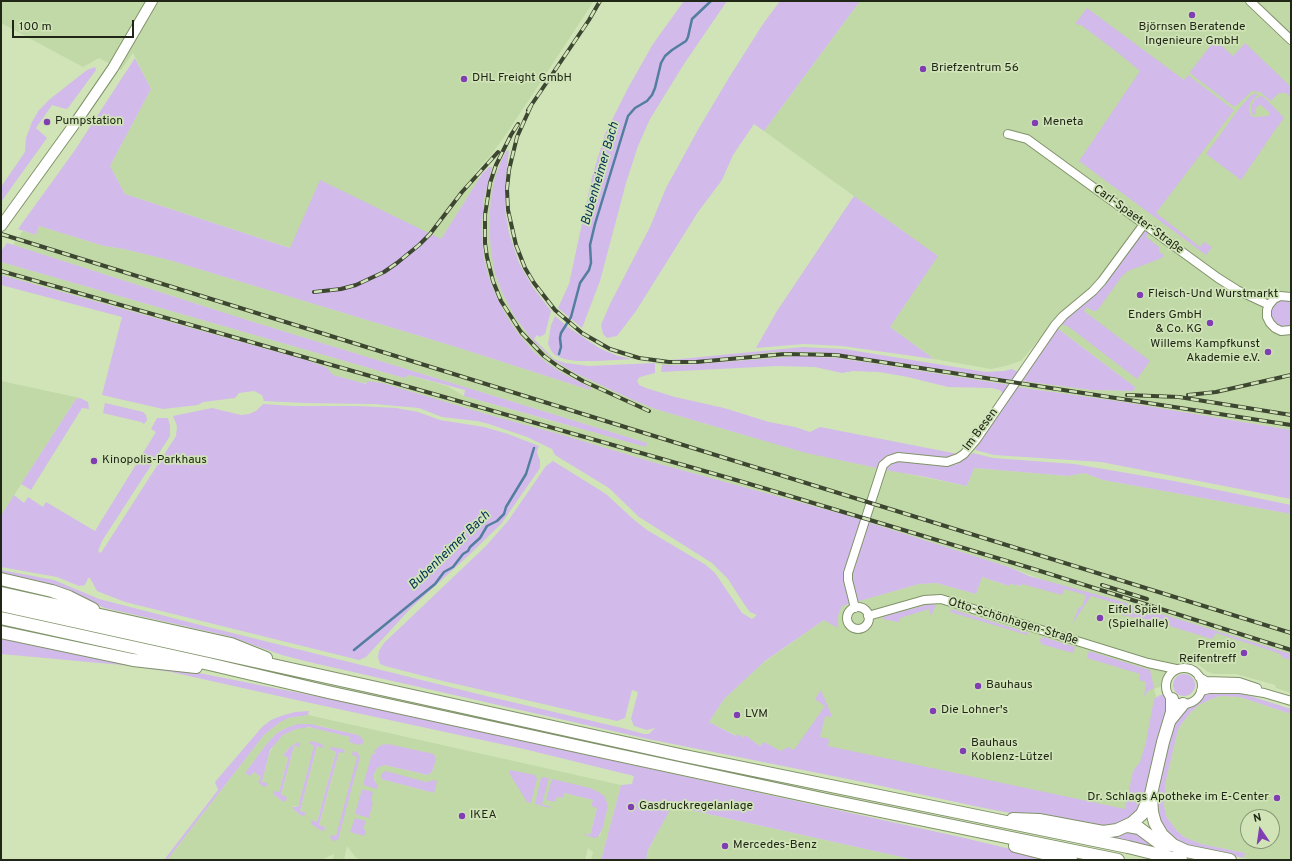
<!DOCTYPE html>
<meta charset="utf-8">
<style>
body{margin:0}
#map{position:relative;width:1292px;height:861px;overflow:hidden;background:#d0e4b8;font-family:Overpass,sans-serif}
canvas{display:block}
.frame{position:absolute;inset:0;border:2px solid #202716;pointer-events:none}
.north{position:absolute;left:1240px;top:809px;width:40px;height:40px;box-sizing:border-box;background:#d0e4b8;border:1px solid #8a9877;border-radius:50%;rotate:347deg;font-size:11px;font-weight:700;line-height:16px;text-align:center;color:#202716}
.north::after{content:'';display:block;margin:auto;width:14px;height:18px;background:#813eb2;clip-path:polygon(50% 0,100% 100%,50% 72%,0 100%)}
.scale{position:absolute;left:12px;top:20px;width:122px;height:18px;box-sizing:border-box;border:2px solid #202716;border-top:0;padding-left:5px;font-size:12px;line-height:14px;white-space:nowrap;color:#202716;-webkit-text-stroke:3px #d0e4b8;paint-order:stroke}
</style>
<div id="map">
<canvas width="1292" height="861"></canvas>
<div class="frame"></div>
<div class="north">N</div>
<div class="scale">100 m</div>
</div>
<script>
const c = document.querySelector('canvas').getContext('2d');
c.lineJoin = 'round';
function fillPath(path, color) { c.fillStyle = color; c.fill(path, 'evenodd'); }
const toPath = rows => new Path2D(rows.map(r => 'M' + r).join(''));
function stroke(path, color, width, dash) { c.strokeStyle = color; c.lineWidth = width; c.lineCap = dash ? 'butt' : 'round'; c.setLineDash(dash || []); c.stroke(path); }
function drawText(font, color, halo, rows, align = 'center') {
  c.font = font + ' Overpass,sans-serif'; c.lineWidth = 3.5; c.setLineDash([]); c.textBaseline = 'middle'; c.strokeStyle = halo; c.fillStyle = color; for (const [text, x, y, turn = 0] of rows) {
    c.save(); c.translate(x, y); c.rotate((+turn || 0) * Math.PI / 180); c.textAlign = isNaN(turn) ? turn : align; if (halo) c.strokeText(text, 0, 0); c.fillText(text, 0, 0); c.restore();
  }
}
fillPath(toPath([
 [1,1,594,1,507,133,491,155,474,174,479,179,441,239,291,248,125,194,110,166,151,89,133,53,121,70,99,58,83,67,1,23],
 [860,1,1291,1,1291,430,1117,401,1017,387,1021,381,1092,390,1134,391,1135,387,1052,324,1021,361,1005,366,991,369,934,359,890,327,937,256,764,131],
 [492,167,498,169,491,197,489,225,495,274,501,290,514,316,534,342,555,361,575,373,633,400,655,409,744,435,848,462,967,486,974,468,1068,476,1084,473,1103,480,1291,514,1291,693,1276,688,1275,685,1236,674,1214,674,1208,672,1195,662,1191,666,1176,666,1168,670,1162,680,1162,684,1160,687,1154,689,1160,710,1145,764,1123,815,781,752,764,742,760,746,745,735,743,738,737,736,709,722,724,699,759,666,824,620,838,616,842,606,919,584,936,583,976,594,981,577,1009,586,1010,584,1021,586,1022,584,1041,579,1009,567,842,514,656,463,559,434,493,416,405,390,359,382,333,375,327,368,309,361,1,275,1,262,404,378,409,375,447,386,464,396,559,423,612,437,647,443,247,320,13,245,23,231,36,235,39,226,104,246,124,249,169,260,456,347,590,390,562,373,547,363,533,351,517,332,506,315,496,296,488,275,483,255,482,223,484,199],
 [775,352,815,352,847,355,1013,380,1010,385,838,358,814,356,798,356,686,365,662,365,651,362,670,360,691,361],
 [1,381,80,398,76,399,2,514],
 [1220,696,1240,697,1291,714,1291,860,1253,860,1244,858,1245,853,1201,844,1184,837,1177,831,1166,816,1164,806,1166,780,1178,730,1182,723,1191,712,1199,705,1209,700],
 [1248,817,1272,817,1272,841,1248,841],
 [308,715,621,785,601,860,591,860,593,852,588,848,585,860,358,860,358,858,356,858,347,846,344,860,333,860,334,854,323,859,325,860,167,860,264,735,279,723,288,718],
 [304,724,320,726,358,735,362,744,359,745,350,737,314,728,303,727,296,729,283,735,273,746,269,755,262,782,258,782,261,777,254,772,247,774,245,773,268,742,277,733,286,728],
 [299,742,300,747,294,746,281,796,287,797,286,801,284,802,273,794,274,791,279,793,288,757,283,755,291,746],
 [386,744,432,754,436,760,432,772,428,775,384,765,377,768,375,772,374,777,376,785,363,785,372,755,373,753,376,754],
 [315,745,324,747,317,746,300,811,305,812,302,816,293,809,293,806,298,807],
 [343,749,345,752,339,752,319,826,325,827,323,831,311,822,312,820,317,822,336,751,331,750],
 [381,779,429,782,434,780,434,793],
 [552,779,608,806,600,836,584,835,590,835,597,807,591,806,593,800,564,793,562,798,557,797],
 [671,806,915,860,646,860,648,851]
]), '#c1d9a6');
fillPath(toPath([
 [684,1,727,1,684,64,650,119,638,146,626,183,600,281,582,328,558,308,569,284,592,177,605,134,628,88,653,44],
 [780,1,860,1,764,131,754,124,733,155,722,180,698,212,636,311,617,336,607,338,603,334,601,325,610,304,650,227,666,188,699,128,730,76,763,24],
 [1087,8,1184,80,1188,75,1234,110,1156,213,1200,247,1204,242,1212,247,1206,255,1079,161,1140,71,1117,52,1081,25,1075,24],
 [1215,40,1233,56,1245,43,1291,87,1290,89,1291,97,1286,93,1279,93,1271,101,1260,92,1252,91,1236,106,1233,106,1191,74,1190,72],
 [135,58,151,89,110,166,125,194,290,248,320,180,441,239,482,174,489,167,492,167,484,199,482,223,483,255,488,275,496,296,506,315,517,332,533,351,547,363,562,373,591,388,590,390,456,347,169,260,124,249,104,246,39,226,36,235,18,229,75,150],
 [95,67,96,70,68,108,66,109,52,105,36,128,47,138,1,202,1,187,25,152,26,138,32,122,39,110,50,99,87,70],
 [1256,93,1258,95,1252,100,1249,106,1249,110,1251,116,1255,117,1268,116,1269,115,1269,112,1261,105,1259,105,1255,109,1256,114,1253,115,1252,113,1251,106,1253,103,1255,99,1261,96,1264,97,1284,118,1275,130,1241,180,1206,154,1238,110,1250,96],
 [507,150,509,151,508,159,505,189,505,209,509,233,519,263,532,286,551,311,545,334,540,337,537,335,534,339,554,359,565,363,589,366,655,363,655,373,640,377,637,380,639,385,646,388,675,397,724,408,769,422,795,427,810,432,820,427,958,454,942,460,898,453,888,455,882,461,877,468,806,453,655,409,633,400,575,373,555,361,534,342,514,316,501,290,495,274,491,251,489,225,491,197,495,178,501,161],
 [854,196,938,256,890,327,934,359,842,346,804,344,756,348,777,311],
 [1147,231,1149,232,1146,237,1159,247,1159,252,1164,255,1162,258,1128,271,1122,276,1097,311,1093,311,1087,307,1084,311,1150,361,1137,379,1069,327,1061,324,1064,319,1104,284,1119,265,1141,233],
 [7,243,247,320,647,443,646,447,464,396,465,390,409,375,404,378,1,262,1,251],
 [1,275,309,361,327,368,333,375,359,382,366,384,367,381,382,383,493,416,559,434,656,463,842,514,1009,567,1029,576,1113,599,1291,654,1291,660,1284,658,1278,653,1216,633,1212,639,1150,620,1126,616,1112,612,1115,603,1091,596,1072,624,1079,607,1082,607,1086,595,1064,589,1062,595,1022,584,1021,586,1010,584,1009,586,982,577,976,594,936,583,919,584,842,606,838,616,838,628,824,620,765,661,724,699,709,722,736,736,738,734,743,738,745,735,760,746,764,742,781,751,788,747,794,750,825,706,815,699,821,690,831,714,831,717,825,716,820,737,829,739,828,746,1125,809,1133,771,1140,762,1146,742,1154,699,1160,695,1163,695,1166,698,1168,702,1145,800,1133,816,1118,825,1101,826,1020,815,979,807,863,782,648,739,309,662,282,655,228,636,105,608,79,597,1,575,1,570,54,580,99,599,196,624,482,695,622,728,644,734,649,734,655,728,647,730,634,726,631,719,638,692,632,690,625,718,617,721,443,681,385,666,380,664,378,657,379,651,384,643,486,546,508,521,546,466,553,461,606,494,633,519,647,530,706,565,715,573,742,613,752,619,757,615,750,612,744,604,728,579,712,563,639,517,609,488,555,455,552,449,527,437,489,424,477,421,442,417,419,408,375,404,304,403,264,401,262,395,254,391,239,393,235,398,203,402,198,405,163,409,102,395,122,317,1,285],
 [1282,300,1291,301,1291,326,1280,326,1272,319,1272,309,1278,302],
 [555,316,568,327,599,348,618,356,632,359,597,361,576,361,564,359,555,355,552,352,548,344,551,325],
 [1057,328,1135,387,1134,391,1092,390,1021,381],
 [803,347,844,349,986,372,1004,371,1012,369,1018,372,1013,380,847,355,815,352,775,352,691,361,670,360],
 [798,356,838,358,1010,385,1003,394,1000,390,992,388,948,387,908,377,879,372,853,371,842,373,815,367,777,366,661,372,662,365,686,365],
 [1017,387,1117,401,1291,430,1291,499,1101,462,994,455,975,450,1003,406],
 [80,398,88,402,89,409,82,408,31,490,21,484,76,399],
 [105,403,143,412,146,415,147,420,144,424,141,422,103,413],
 [263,404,293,406,358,406,396,408,418,412,440,420,484,427,508,434,539,446,537,452,538,456,540,460,540,468,501,524,468,556,411,608,366,657,359,660,125,602,97,591,90,578,88,578,85,585,79,586,57,577,1,567,1,513,2,514,14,495,24,503,28,497,43,507,46,502,95,531,156,432,151,429,157,418,168,418,170,426,170,436,102,541,98,551,101,553,176,436,177,426,173,416,212,408,241,415,249,414,256,411],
 [973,453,993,458,1074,464,1174,481,1291,505,1291,514,1103,480,1084,473,1068,476,974,468,967,486,926,477,885,470,892,464,898,461,907,461,937,466,950,466,957,464],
 [930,604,936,605,931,616,929,609,900,618,899,622,882,619,885,616],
 [951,609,1029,633,1027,635,950,612],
 [1043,637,1075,647,1073,653,1041,644,1040,640],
 [1,638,194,672,365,706,960,837,1019,851,1048,860,915,860,672,806,648,850,646,860,601,860,621,785,632,784,634,776,524,749,292,699,171,672,122,665,1,654],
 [1089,651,1150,670,1154,688,1148,691,1144,697,1146,682,1139,680,1140,674,1087,658],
 '1173 685a11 11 0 1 1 22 0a11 11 0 1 1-22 0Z',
 [1207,693,1241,693,1291,709,1291,714,1240,697,1220,696,1209,700,1199,705,1191,712,1182,723,1178,730,1166,780,1164,806,1166,816,1177,831,1184,837,1201,844,1245,853,1244,858,1187,846,1175,842,1162,827,1155,806,1156,794,1173,726,1184,708,1195,703],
 [309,711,308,715,288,718,279,723,264,735,167,860,164,860,218,790,215,782,262,727,271,720,281,716,295,712],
 [298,724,310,724,358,735,361,737,364,742,362,744,359,745,349,742,350,737,309,727,296,729,283,735,270,750,262,782,267,783,267,786,264,787,258,782,261,777,254,772,250,776,245,773,268,742,277,733,286,728],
 [311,741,322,744,324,747,323,748,317,746,300,811,305,812,305,815,302,816,293,809,292,807,298,807,314,746,309,743],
 [299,742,300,743,300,747,294,746,281,795,287,797,286,801,284,802,273,794,273,791,279,792,288,758,283,755,291,746],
 [388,744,434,754,436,760,432,772,428,775,384,765,377,768,374,774,374,780,378,786,377,789,363,785,371,757,373,753,376,754,376,753,374,751,381,745],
 [331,747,343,749,345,751,344,753,339,752,319,825,325,827,324,831,322,831,311,824,311,822,312,820,317,822,336,752,330,749],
 [353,751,357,752,360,757,338,840,334,841,331,839,330,836,331,835,336,836,357,757,352,755],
 [510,770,535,775,537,779,531,803,527,802,511,776,509,772],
 [386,771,426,782,434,780,437,781,434,793,381,779,381,774],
 [543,777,549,778,542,804,551,807,550,808,535,804,541,778],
 [552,779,590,788,602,794,605,797,608,806,602,830,598,837,595,838,584,835,584,834,590,835,597,808,591,806,593,800,564,793,563,798,557,797,555,802,546,800],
 [362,789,373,792,371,801,373,802,369,818,355,814],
 [355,818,366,821,363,829,366,830,364,836,350,832],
 [1133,831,1163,849,1102,836]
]), '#d2baea');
stroke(toPath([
 [559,354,561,347,560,338,561,333,571,317,580,283,589,270,591,263,590,245,595,224,628,116,635,108,647,101,652,95,655,88,661,63,665,56,672,50,686,41,688,37,692,19,711,1],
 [354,650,435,584,444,572,453,567,463,554,468,551,470,547,480,538,487,526,497,521,504,514,506,507,526,474,534,448]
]), '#537e9f', 2.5);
const minor = toPath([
 [1250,1,1291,40],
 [1008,134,1027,139,1218,278,1237,290,1269,305],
 [1291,297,1280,296,1274,299,1269,305,1267,310,1267,317,1270,323,1275,328,1281,331,1291,330],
 '847 618a11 11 0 1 1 22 0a11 11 0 1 1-22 0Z',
 [855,608,848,580,848,573,883,465,889,460,898,457,947,462,958,458,964,454,976,440,1055,325,1063,316,1093,291,1102,281,1144,224],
 [868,616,924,600,941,599,1148,663,1176,669],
 '1166 686a18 18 0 1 1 36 0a18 18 0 1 1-36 0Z',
 [1199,677,1206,681,1239,682,1257,688],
 [1201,691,1209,689,1240,689,1264,693,1291,701]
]);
const major = toPath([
 [1,226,76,122,113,68,152,1]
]);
const highway = toPath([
 [1,579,52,591,69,597,93,609],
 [1,593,231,644,266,658],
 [1,605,680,755,1128,847,1181,860],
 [1,618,209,664,328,692,613,754,827,800,1118,860],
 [1,632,133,660,196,667],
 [1170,720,1183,704],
 [1151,797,1152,812,1155,823,1162,835,1173,845,1186,851,1230,860],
 [1013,819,1039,820,1103,832,1117,830,1132,823,1142,814,1151,794,1163,742,1172,712,1172,699],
 [1128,826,1139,828,1159,843,1171,845],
 [1015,846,1071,860]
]);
stroke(minor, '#80936a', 10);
stroke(major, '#80936a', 12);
stroke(highway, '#80936a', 14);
stroke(minor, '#fff', 8);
stroke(major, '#fff', 10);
stroke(highway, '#fff', 12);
const rail = toPath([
 [531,106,517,137,509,170,507,189,508,210,516,245,525,268,534,283,555,310,582,333,610,349,639,358,669,362,696,362,785,354,836,355,1291,425],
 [528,110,589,20,600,1],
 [518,124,511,135,496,165,490,183,485,215,485,243,487,257,493,281,501,301,521,332,544,356,559,367,583,381,649,411],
 [1,234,1291,633],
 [1,271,743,482,1037,570,1291,650],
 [314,292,341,289,356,285,384,272,397,263,419,245,430,234,462,192,498,152],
 [1127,395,1179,397,1291,415],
 [1188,395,1216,392,1291,375],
 [1102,585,1147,599]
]);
stroke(rail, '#3d4630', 4);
stroke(rail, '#d0e4b8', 2.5, [8]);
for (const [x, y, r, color] of [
 [1192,15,4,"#813eb2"],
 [923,69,4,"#813eb2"],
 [464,79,4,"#813eb2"],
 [47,122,4,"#813eb2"],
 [1035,123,4,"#813eb2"],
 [1140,295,4,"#813eb2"],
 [1210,323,4,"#813eb2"],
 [1268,352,4,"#813eb2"],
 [94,461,4,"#813eb2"],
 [1100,618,4,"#813eb2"],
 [1244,653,4,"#813eb2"],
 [978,686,4,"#813eb2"],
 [933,711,4,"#813eb2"],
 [737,715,4,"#813eb2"],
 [963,751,4,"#813eb2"],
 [1277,798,4,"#813eb2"],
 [631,807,4,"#813eb2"],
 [462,816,4,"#813eb2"],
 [725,846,4,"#813eb2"]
]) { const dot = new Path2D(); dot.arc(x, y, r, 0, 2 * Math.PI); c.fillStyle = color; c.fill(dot); stroke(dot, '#d0e4b8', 1.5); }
drawText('12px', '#202716', '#d0e4b8', [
 ["Björnsen Beratende",1192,28,"center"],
 ["Ingenieure GmbH",1192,42,"center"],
 ["Briefzentrum 56",931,69],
 ["DHL Freight GmbH",472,79],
 ["Pumpstation",55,122],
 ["Meneta",1043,123],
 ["Fleisch-Und Wurstmarkt",1148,295],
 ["Enders GmbH",1202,316,"right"],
 ["& Co. KG",1202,330,"right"],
 ["Willems Kampfkunst",1260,345,"right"],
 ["Akademie e.V.",1260,359,"right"],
 ["Kinopolis-Parkhaus",102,461],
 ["Eifel Spiel",1108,611],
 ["(Spielhalle)",1108,625],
 ["Premio",1236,646,"right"],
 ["Reifentreff",1236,660,"right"],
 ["Bauhaus",986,686],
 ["Die Lohner's",941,711],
 ["LVM",745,715],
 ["Bauhaus",971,744],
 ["Koblenz-Lützel",971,758],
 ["Dr. Schlags Apotheke im E-Center",1269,798,"right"],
 ["Gasdruckregelanlage",639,807],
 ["IKEA",470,816],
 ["Mercedes-Benz",733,846]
], 'left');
drawText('12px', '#202716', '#d0e4b8', [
 ["Carl-Spaeter-Straße",1138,220,36],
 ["Im Besen",981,430,-53],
 ["Otto-Schönhagen-Straße",1013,622,17]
]);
drawText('italic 13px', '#033155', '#d0e4b8', [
 ["Bubenheimer Bach",601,174,-74],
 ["Bubenheimer Bach",450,551,-44]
]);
</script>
